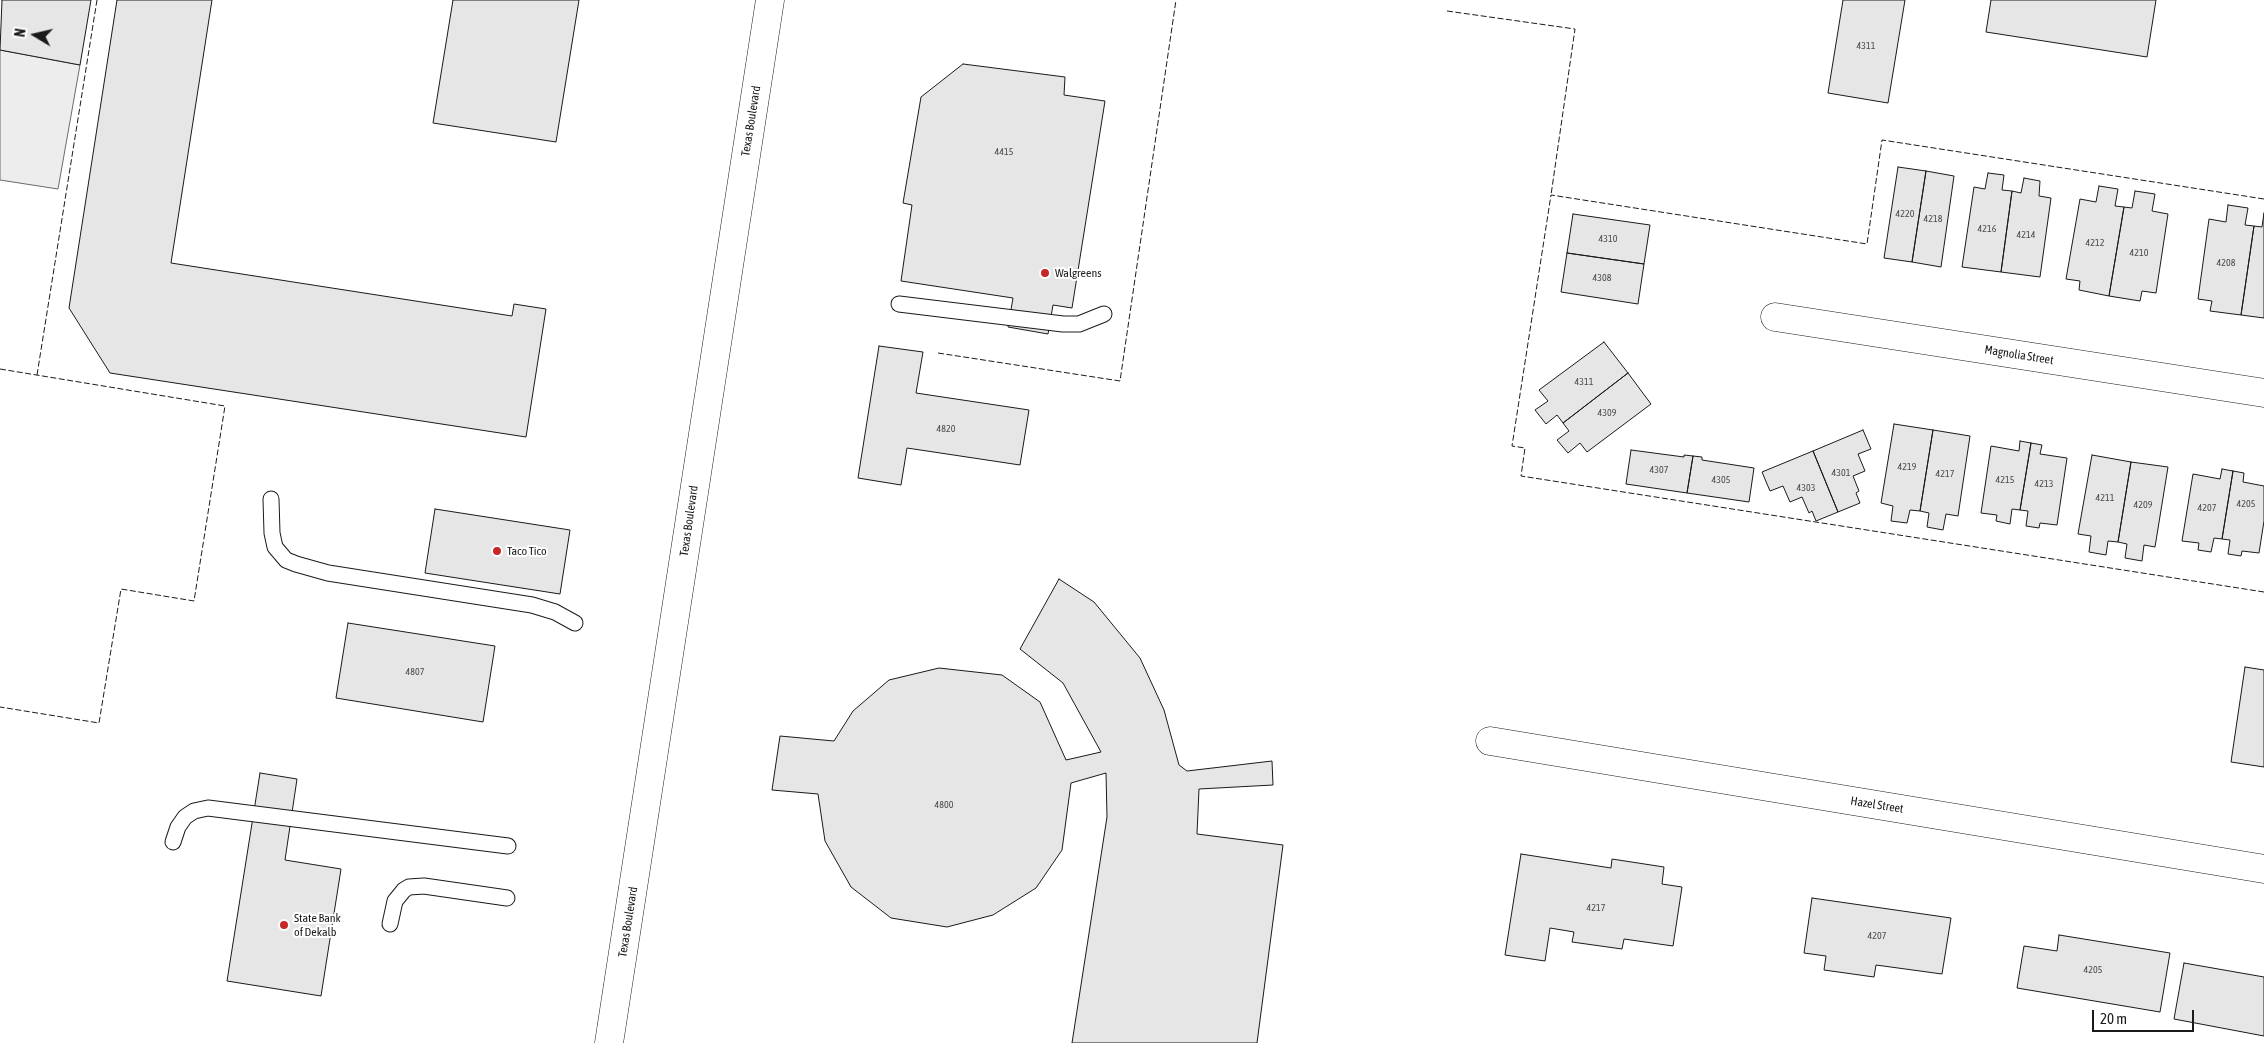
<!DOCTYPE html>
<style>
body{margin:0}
#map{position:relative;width:2264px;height:1043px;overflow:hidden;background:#fff;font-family:"Asap Condensed",sans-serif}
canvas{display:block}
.north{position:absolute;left:10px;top:10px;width:50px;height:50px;-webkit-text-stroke:4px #fff;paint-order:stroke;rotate:279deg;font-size:14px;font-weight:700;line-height:20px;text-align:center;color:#1a1a1a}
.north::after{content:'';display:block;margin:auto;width:18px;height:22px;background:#1a1a1a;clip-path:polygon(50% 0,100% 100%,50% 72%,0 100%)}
.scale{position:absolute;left:2092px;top:1010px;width:102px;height:22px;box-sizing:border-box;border:2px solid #1a1a1a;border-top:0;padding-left:6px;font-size:15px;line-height:18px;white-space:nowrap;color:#1a1a1a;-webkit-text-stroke:4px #fff;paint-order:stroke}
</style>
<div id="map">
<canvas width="2264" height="1043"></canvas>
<div class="north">N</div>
<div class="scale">20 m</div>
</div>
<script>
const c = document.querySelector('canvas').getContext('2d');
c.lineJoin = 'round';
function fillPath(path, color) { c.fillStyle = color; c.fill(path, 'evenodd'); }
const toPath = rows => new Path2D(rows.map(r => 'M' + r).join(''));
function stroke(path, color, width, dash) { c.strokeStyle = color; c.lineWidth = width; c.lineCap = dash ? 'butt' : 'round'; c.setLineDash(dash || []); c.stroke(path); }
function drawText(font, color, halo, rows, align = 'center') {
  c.font = font + ' "Asap Condensed",sans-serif'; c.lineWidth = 4; c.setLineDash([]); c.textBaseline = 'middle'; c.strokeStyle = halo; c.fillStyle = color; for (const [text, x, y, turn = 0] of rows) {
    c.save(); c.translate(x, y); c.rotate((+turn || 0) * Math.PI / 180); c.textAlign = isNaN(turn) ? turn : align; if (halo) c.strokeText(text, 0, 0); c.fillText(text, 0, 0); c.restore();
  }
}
const built = toPath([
 [0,50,80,65,58,189,0,180,0,50]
]);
fillPath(built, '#ededed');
stroke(built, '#6a6a6a', 1);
const building = toPath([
 [2,0,91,0,80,65,0,50,2,0],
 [117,0,212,0,171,263,512,316,514,304,546,309,526,437,110,373,69,308,117,0],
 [453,0,579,0,556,142,433,123,453,0],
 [1843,0,1905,0,1888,103,1828,93,1843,0],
 [1991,0,2156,0,2147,57,1986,32,1991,0],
 [963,64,1065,77,1064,95,1105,101,1072,308,1053,305,1048,334,1008,327,1013,298,901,281,912,205,903,203,921,97,963,64],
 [1898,167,1926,171,1912,262,1884,258,1898,167],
 [1926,171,1954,176,1941,267,1912,262,1926,171],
 [1988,173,2004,175,2002,190,2012,191,2001,272,1962,267,1974,187,1985,189,1988,173],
 [2024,178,2040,181,2039,196,2051,198,2040,277,2001,272,2012,191,2021,193,2024,178],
 [2099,186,2118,189,2115,206,2124,207,2109,296,2079,290,2080,281,2066,279,2080,199,2096,202,2099,186],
 [2135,191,2155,194,2152,211,2168,214,2156,293,2142,291,2140,301,2109,296,2124,207,2132,208,2135,191],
 [2228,205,2248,208,2245,225,2254,226,2241,315,2210,311,2212,301,2198,299,2209,219,2226,222,2228,205],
 [2264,213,2264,318,2241,315,2254,226,2262,227,2264,213],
 [1573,214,1650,225,1644,264,1567,253,1573,214],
 [1567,253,1644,264,1638,304,1561,292,1567,253],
 [1604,342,1628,373,1563,423,1557,415,1546,424,1535,410,1548,401,1539,390,1604,342],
 [879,346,923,352,916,393,1029,410,1020,465,907,448,901,485,858,478,879,346],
 [1628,373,1651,404,1587,452,1580,443,1568,453,1557,440,1569,431,1563,423,1628,373],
 [1894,424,1933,430,1920,511,1910,510,1907,523,1891,521,1893,506,1881,503,1894,424],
 [1863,430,1871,449,1858,454,1865,471,1853,476,1859,491,1856,493,1860,503,1838,512,1813,451,1863,430],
 [1933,430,1970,436,1958,516,1946,514,1943,530,1927,527,1929,513,1920,511,1933,430],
 [2020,441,2031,443,2020,510,2012,509,2010,524,1996,521,1997,515,1981,513,1991,446,2019,451,2020,441],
 [2031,443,2042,445,2040,454,2067,458,2057,525,2040,523,2039,528,2026,526,2028,511,2020,510,2031,443],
 [1631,450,1684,457,1684,455,1693,456,1687,493,1626,484,1631,450],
 [1813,451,1838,512,1816,521,1812,511,1809,513,1802,497,1790,502,1783,486,1770,491,1762,472,1813,451],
 [2092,455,2131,462,2118,542,2108,541,2106,555,2089,552,2091,536,2078,534,2092,455],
 [1693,456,1702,457,1702,460,1754,468,1749,502,1687,493,1693,456],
 [2131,462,2168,467,2155,547,2144,545,2142,561,2125,558,2127,544,2118,542,2131,462],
 [2222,469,2233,471,2222,539,2214,538,2211,552,2198,550,2199,543,2182,541,2193,474,2220,479,2222,469],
 [2233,471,2244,473,2243,482,2264,486,2264,521,2259,553,2242,551,2241,556,2228,554,2230,540,2222,539,2233,471],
 [435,509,570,530,560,594,425,573,435,509],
 [1059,579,1094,602,1140,658,1164,710,1179,765,1187,771,1272,761,1273,785,1199,789,1197,834,1283,845,1257,1043,1072,1043,1107,817,1106,773,1071,783,1062,850,1036,888,993,915,947,927,891,918,851,887,825,841,818,794,772,790,780,736,834,741,853,711,889,680,939,668,1002,675,1040,702,1066,760,1101,752,1063,683,1020,649,1059,579],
 [348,623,495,646,483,722,336,698,348,623],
 [2245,667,2264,670,2264,767,2231,762,2245,667],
 [260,773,297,779,285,860,341,869,321,996,227,981,260,773],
 [1521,854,1611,868,1612,859,1664,867,1662,884,1682,887,1673,946,1624,939,1622,949,1572,942,1574,932,1550,928,1545,961,1505,955,1521,854],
 [1812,898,1951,918,1942,974,1876,965,1874,977,1824,970,1826,956,1804,953,1812,898],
 [2059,935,2170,953,2160,1012,2017,988,2024,946,2057,951,2059,935],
 [2184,963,2264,977,2264,1036,2174,1019,2184,963]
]);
fillPath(building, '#e6e6e6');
stroke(building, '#1a1a1a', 1);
const lane = toPath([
 [899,304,1063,324,1079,324,1104,314],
 [271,499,272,533,275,547,286,560,296,564,328,573,532,605,555,612,575,623],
 [173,842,178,827,185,817,194,811,208,808,508,846],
 [390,924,395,901,404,890,409,887,424,886,507,898]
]);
const street = toPath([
 [1775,317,2264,393],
 [1490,741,2264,869]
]);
const secondary = toPath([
 [609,1043,770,0]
]);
stroke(lane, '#1a1a1a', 17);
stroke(street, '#1a1a1a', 29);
stroke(secondary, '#1a1a1a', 29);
stroke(lane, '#fff', 15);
stroke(street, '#fff', 28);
stroke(secondary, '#fff', 28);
stroke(toPath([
 [1447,11,1575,29,1551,195],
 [2264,199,1882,140,1867,244,1551,195,1512,446,1525,448,1521,476,2264,592],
 [938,353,1120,381,1176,0],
 [0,369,225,406,194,601,121,589,99,723,0,707],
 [37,375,97,0]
]), '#1a1a1a', 1, [6, 2.5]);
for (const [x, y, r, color] of [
 [1045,273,5,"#c62828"],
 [497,551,5,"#c62828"],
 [284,925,5,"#c62828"]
]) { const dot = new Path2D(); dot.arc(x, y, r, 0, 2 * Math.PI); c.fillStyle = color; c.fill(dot); stroke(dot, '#fff', 2); }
drawText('10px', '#4d4d4d', null, [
 ["4311",1866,46],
 ["4415",1004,152],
 ["4220",1905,214],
 ["4218",1933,219],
 ["4216",1987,229],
 ["4214",2026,235],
 ["4310",1608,239],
 ["4212",2095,243],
 ["4210",2139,253],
 ["4208",2226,263],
 ["4308",1602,278],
 ["4311",1584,382],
 ["4309",1607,413],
 ["4820",946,429],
 ["4219",1907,467],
 ["4307",1659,470],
 ["4301",1841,473],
 ["4217",1945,474],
 ["4305",1721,480],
 ["4215",2005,480],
 ["4213",2044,484],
 ["4303",1806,488],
 ["4211",2105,498],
 ["4205",2246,504],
 ["4209",2143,505],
 ["4207",2207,508],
 ["4807",415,672],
 ["4800",944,805],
 ["4217",1596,908],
 ["4207",1877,936],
 ["4205",2093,970]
]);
drawText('12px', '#1a1a1a', '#fff', [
 ["Texas Boulevard",751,121,-81],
 ["Magnolia Street",2019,355,9],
 ["Texas Boulevard",689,521,-82],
 ["Hazel Street",1877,805,9],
 ["Texas Boulevard",628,922,-81]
]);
drawText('12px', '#1a1a1a', '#fff', [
 ["Walgreens",1055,273],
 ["Taco Tico",507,551],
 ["State Bank",294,918],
 ["of Dekalb",294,932]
], 'left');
</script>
